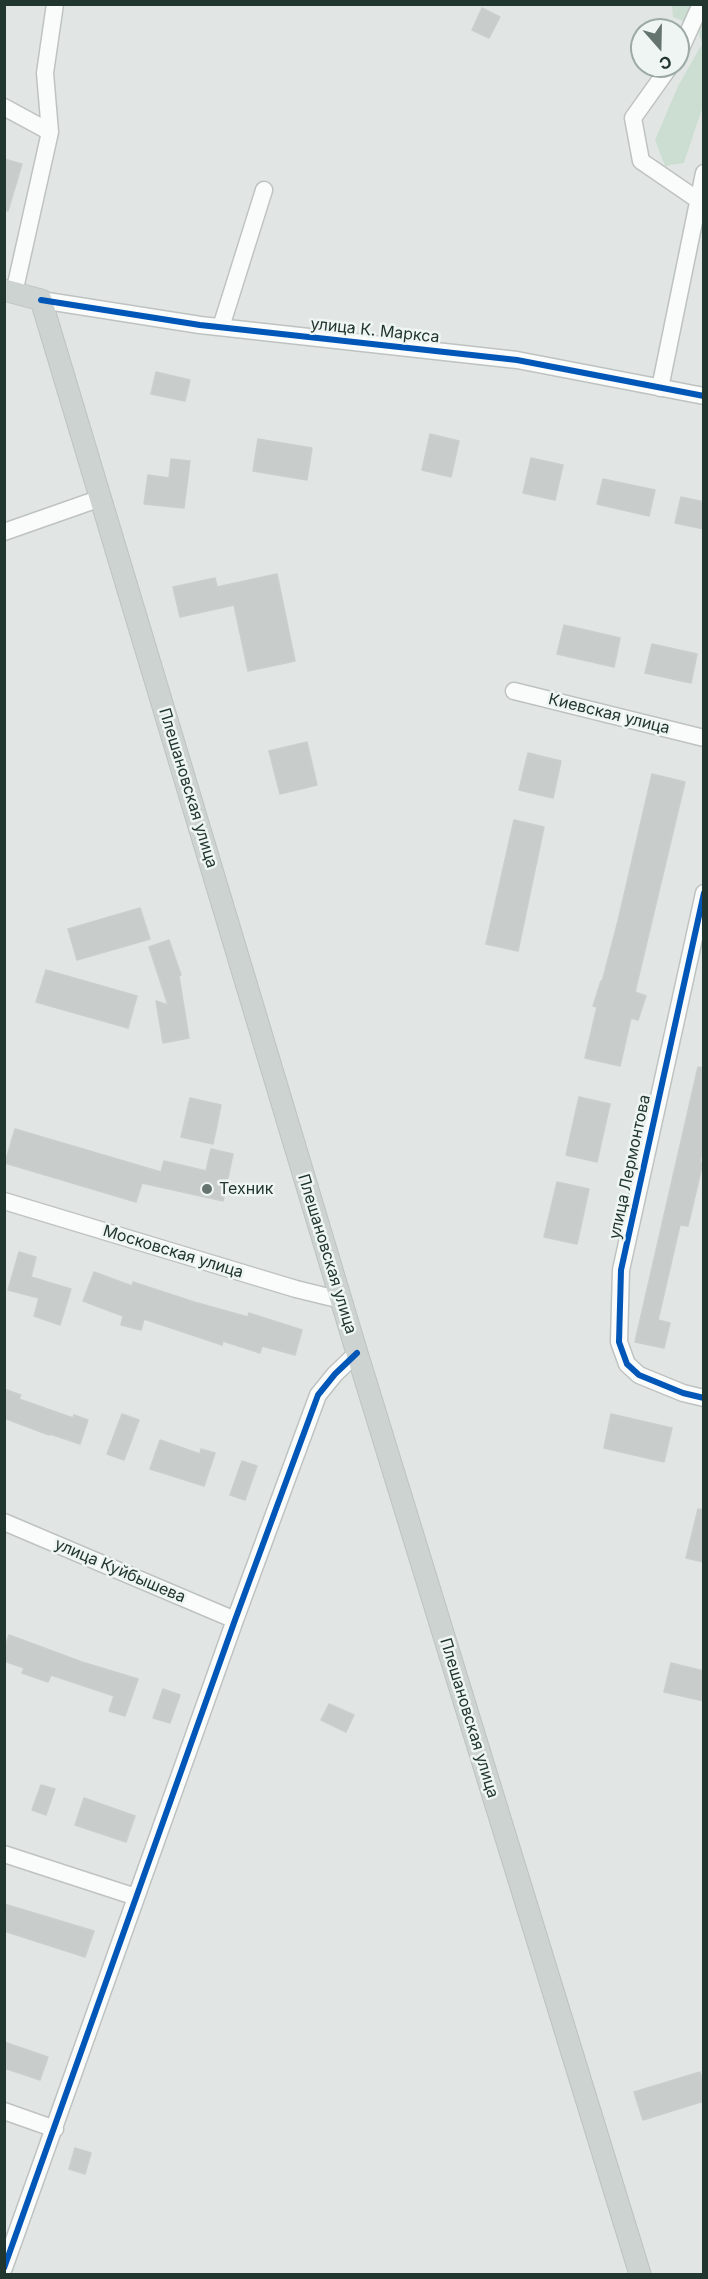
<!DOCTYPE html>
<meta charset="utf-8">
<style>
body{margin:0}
#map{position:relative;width:708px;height:2279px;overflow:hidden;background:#e1e6e4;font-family:Inter,sans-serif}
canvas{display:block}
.frame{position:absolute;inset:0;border:6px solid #223630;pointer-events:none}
.north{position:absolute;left:630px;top:18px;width:60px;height:60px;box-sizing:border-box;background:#eef5f2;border:2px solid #9ca9a4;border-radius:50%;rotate:160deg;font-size:16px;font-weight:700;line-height:24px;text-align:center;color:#223630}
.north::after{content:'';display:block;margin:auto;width:21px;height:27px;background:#65746f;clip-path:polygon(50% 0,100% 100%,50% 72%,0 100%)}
</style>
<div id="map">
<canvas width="708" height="2279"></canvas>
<div class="frame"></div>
<div class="north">С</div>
</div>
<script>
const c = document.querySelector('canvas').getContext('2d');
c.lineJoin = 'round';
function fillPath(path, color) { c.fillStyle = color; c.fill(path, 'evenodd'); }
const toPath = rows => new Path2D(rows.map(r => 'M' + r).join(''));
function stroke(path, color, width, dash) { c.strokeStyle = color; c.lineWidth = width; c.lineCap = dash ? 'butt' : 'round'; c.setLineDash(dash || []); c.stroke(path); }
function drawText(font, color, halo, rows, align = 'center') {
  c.font = font + ' Inter,sans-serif'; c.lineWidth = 5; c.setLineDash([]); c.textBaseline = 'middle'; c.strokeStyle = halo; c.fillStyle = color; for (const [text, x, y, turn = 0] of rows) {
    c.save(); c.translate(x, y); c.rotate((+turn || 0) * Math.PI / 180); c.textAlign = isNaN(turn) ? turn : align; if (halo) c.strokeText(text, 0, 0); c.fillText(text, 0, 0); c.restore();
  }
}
fillPath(toPath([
 [672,5,703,5,703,106,684,163,665,166,655,140,678,86,702,44,697,27,673,17]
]), '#ccded1');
const building = toPath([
 [482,8,500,17,489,38,472,30,482,8],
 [4,159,22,164,8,211,4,211,4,159],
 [156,372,190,380,185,401,151,394,156,372],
 [430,434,459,441,451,477,422,470,430,434],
 [258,439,312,448,307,480,253,471,258,439],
 [531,458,563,465,555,500,523,493,531,458],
 [171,459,190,461,184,508,144,504,148,475,169,478,171,459],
 [603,479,655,490,649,516,597,504,603,479],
 [681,497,704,502,704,529,675,523,681,497],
 [277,574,295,661,248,671,234,605,180,617,173,587,215,578,217,587,277,574],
 [564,625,620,638,614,667,557,654,564,625],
 [652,644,697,654,691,683,645,673,652,644],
 [307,742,317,785,280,794,269,751,307,742],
 [528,753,561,761,553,798,519,790,528,753],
 [652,774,685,782,635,992,646,996,638,1020,631,1018,620,1066,585,1058,597,1007,593,1006,601,981,602,982,618,921,652,774],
 [514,820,544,827,518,951,486,944,514,820],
 [140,908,150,939,77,960,68,929,140,908],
 [169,940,181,975,179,976,189,1038,163,1043,156,1001,168,1005,149,947,169,940],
 [46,970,137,996,128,1028,36,1002,46,970],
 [698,1067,704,1068,704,1144,700,1162,703,1162,688,1226,680,1225,658,1320,670,1323,664,1348,635,1342,698,1067],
 [579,1097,610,1104,597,1162,566,1155,579,1097],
 [190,1098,221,1105,213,1144,181,1137,190,1098],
 [15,1129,161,1172,164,1161,206,1171,211,1149,233,1154,223,1201,142,1183,136,1202,5,1163,15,1129],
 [557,1182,589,1189,577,1244,544,1237,557,1182],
 [19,1252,36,1257,31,1277,71,1289,60,1325,34,1316,39,1298,8,1290,19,1252],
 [94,1272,132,1286,133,1282,194,1302,248,1317,249,1313,302,1330,295,1355,262,1346,260,1353,223,1341,222,1345,144,1319,141,1330,121,1325,123,1316,83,1301,94,1272],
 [4,1389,21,1395,19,1399,73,1418,74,1415,88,1420,80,1444,50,1434,49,1435,4,1418,4,1389],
 [122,1414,139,1420,124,1460,107,1454,122,1414],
 [611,1414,672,1428,664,1462,604,1448,611,1414],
 [160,1440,200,1454,201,1449,215,1453,204,1486,150,1469,160,1440],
 [242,1461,257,1466,245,1500,230,1495,242,1461],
 [698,1509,704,1510,704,1562,686,1558,698,1509],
 [9,1635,82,1662,138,1679,125,1716,109,1711,114,1696,51,1675,48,1682,22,1673,24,1668,4,1661,4,1650,9,1635],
 [671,1663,704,1671,704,1701,664,1692,671,1663],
 [163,1689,180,1695,170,1723,153,1718,163,1689],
 [329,1704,354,1715,346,1732,321,1720,329,1704],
 [41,1785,55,1789,46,1815,32,1810,41,1785],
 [84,1798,135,1816,126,1842,75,1825,84,1798],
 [4,1904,94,1931,85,1957,4,1931,4,1904],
 [4,2042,48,2057,40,2080,4,2068,4,2042],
 [700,2072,704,2083,704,2101,643,2120,634,2092,700,2072],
 [75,2148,91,2153,85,2174,69,2169,75,2148]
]);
fillPath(building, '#c8cdcb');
stroke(building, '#cacfcd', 1.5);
const minor = toPath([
 [678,55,701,4],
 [670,66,633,118,641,161,698,200],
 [4,107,50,132],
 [14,293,50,132,45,73,55,4],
 [41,300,200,325,517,360,704,396],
 [221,327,264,190],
 [660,388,704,173],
 [4,532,101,498],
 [514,691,704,738],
 [704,893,621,1270,619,1342,627,1364,639,1375,683,1393,704,1398],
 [4,1201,296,1289,341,1300],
 [4,1522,235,1620],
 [4,1854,136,1897],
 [4,2111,55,2129],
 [4,2268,235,1620,318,1395,335,1374,357,1353]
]);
const major = toPath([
 [4,290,41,300,357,1353,640,2274]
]);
stroke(minor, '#bec3c1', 19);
stroke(major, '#bcc3c0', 23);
stroke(minor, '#fafbfb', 16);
stroke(major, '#cdd3d1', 21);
stroke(toPath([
 [41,300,200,325,517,360,704,396],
 [704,893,621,1270,619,1342,627,1364,639,1375,683,1393,704,1398],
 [4,2268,235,1620,318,1395,335,1374,357,1353]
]), '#0057b8', 6);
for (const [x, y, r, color] of [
 [207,1189,6,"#65746f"]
]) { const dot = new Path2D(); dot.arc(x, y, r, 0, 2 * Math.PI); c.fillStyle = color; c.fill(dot); stroke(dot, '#eef5f2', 2); }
drawText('16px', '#223630', '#eef5f2', [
 ["улица К. Маркса",375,331,6],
 ["Киевская улица",609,714,14],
 ["Плешановская улица",188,788,73],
 ["улица Лермонтова",630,1167,-78],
 ["Московская улица",173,1252,17],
 ["Плешановская улица",327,1254,73],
 ["улица Куйбышева",120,1571,23],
 ["Плешановская улица",469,1718,73]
]);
drawText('16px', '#223630', '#eef5f2', [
 ["Техник",219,1189]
], 'left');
</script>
